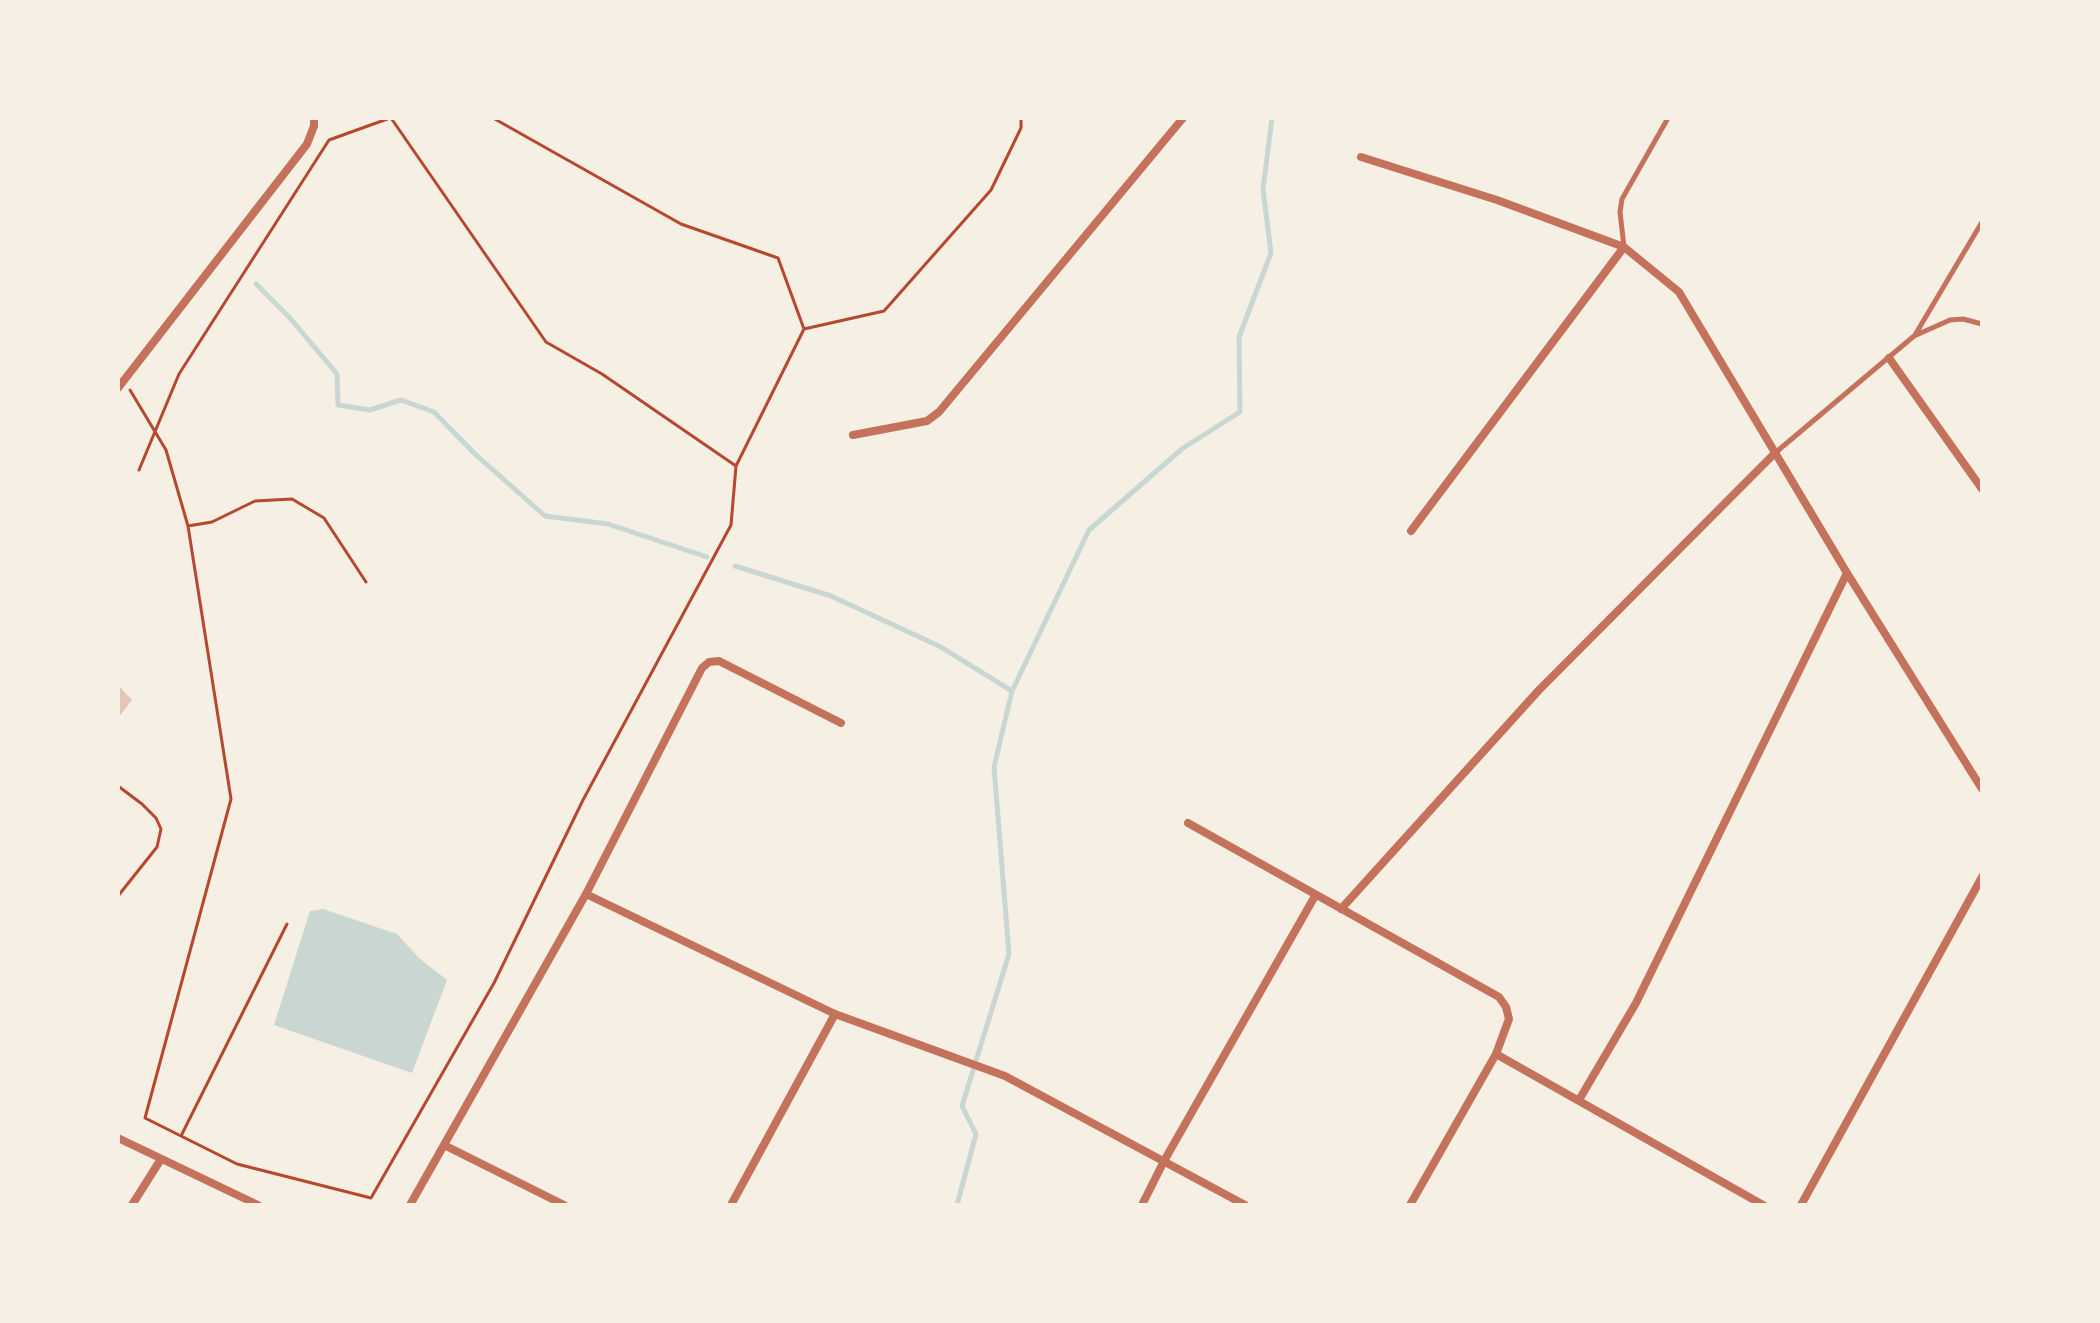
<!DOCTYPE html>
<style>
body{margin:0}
#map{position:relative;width:2100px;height:1323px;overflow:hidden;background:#f6efe4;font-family:"Fira Sans Condensed",sans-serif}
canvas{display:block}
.frame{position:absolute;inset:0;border:120px solid #f6efe4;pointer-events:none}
</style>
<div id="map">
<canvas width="2100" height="1323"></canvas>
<div class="frame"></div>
</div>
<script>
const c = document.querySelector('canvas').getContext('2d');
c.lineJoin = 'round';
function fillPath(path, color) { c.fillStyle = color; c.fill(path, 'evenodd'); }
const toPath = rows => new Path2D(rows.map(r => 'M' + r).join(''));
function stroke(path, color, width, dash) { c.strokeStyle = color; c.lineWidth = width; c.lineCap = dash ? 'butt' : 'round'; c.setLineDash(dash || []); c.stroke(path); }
fillPath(toPath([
 [323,909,397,934,419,958,447,980,412,1073,274,1025,310,911]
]), '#c9d6d2');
stroke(toPath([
 [256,284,290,318,337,374,338,405,370,410,401,400,434,412,475,454,545,516,608,524,707,557],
 [735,566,831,596,941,647,1012,691],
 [957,1205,976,1134,962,1106,1009,954,994,767,1012,691,1089,530,1183,448,1240,412,1239,337,1271,253,1263,189,1272,118]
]), '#c9d6d2', 5);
fillPath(toPath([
 [118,685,132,700,118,718]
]), '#e6c5b7');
stroke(toPath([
 [391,118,546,342,602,374,736,466],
 [493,118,681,224,778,258,804,329],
 [130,390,166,450,188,526,231,799,145,1118,237,1164,371,1198,494,983,583,800,731,525,736,466,804,329,884,311,991,190,1021,128,1021,118],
 [139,470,179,374,329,140,390,118],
 [188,526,212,522,255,501,292,499,324,518,366,582],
 [118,786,142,804,156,818,161,829,157,847,118,896],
 [181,1136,287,924]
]), '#b5482f', 3);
stroke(toPath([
 [1624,247,1620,212,1622,199,1668,118],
 [1915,335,1982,222],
 [1775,453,1914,336,1950,320,1963,319,1982,324]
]), '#c5725c', 5);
stroke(toPath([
 [1361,157,1497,200,1624,247,1679,292,1847,573,1982,789],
 [1889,358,1982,489],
 [118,388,307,144,314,126,314,118],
 [853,435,927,421,939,412,1183,118],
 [1411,531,1624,247],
 [1188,823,1499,997,1506,1007,1509,1019,1496,1054,1410,1205],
 [586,894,835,1014,1005,1076,1245,1205],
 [1341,909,1539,690,1775,453],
 [1496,1054,1763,1205],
 [1579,1100,1636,1003,1847,573],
 [118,1138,258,1205],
 [444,1145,564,1205],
 [132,1205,161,1159],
 [410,1205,586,894,702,668,709,662,719,661,841,723],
 [731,1205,835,1014],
 [1142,1205,1164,1161,1315,896],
 [1801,1205,1982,877]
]), '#c5725c', 8);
</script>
